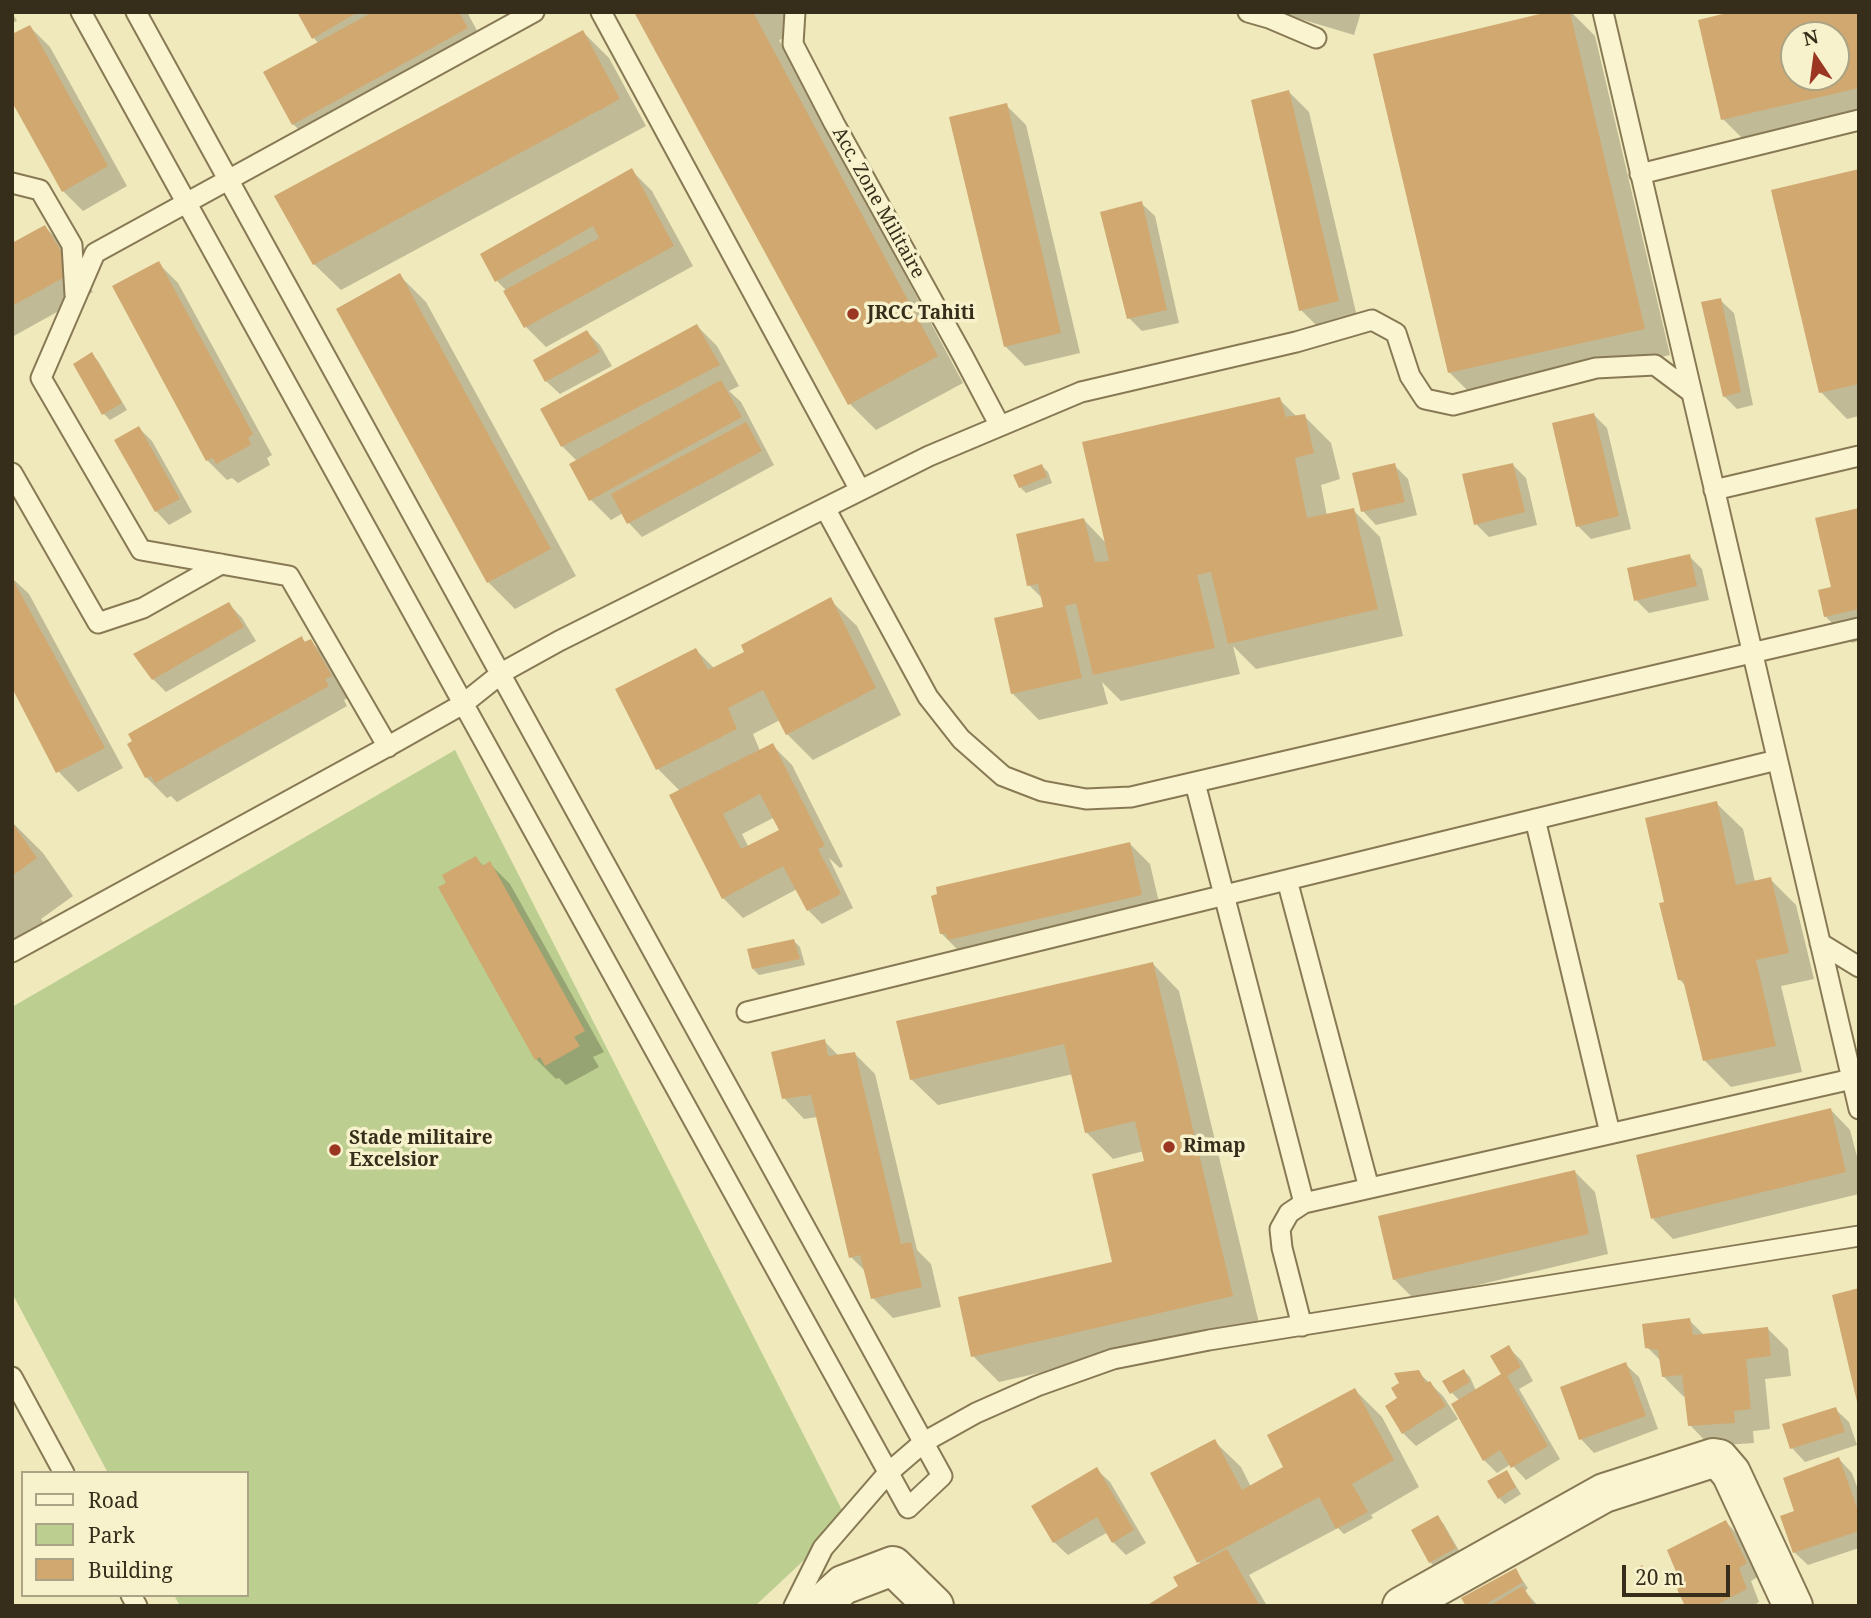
<!DOCTYPE html>
<style>
body{margin:0}
#map{position:relative;width:1871px;height:1618px;overflow:hidden;background:#f0e9bc;font-family:"Noto Serif",serif}
canvas{display:block}
.frame{position:absolute;inset:0;border:14px solid #362d1b;pointer-events:none}
.legend{position:absolute;left:21px;top:1471px;width:228px;height:126px;box-sizing:border-box;background:#f7f2cc;border:2px solid #aaa385;margin:0;padding:9px 12px;list-style:none;font-size:21px;color:#362d1b}
.legend li{display:flex;align-items:center;gap:14px;height:35px}
.legend b{width:35px;border:2px solid #aaa385}
.north{position:absolute;left:1780px;top:21px;width:70px;height:70px;box-sizing:border-box;background:#f7f2cc;border:2px solid #aaa385;border-radius:50%;rotate:347deg;font-size:19px;font-weight:700;line-height:28px;text-align:center;color:#362d1b}
.north::after{content:'';display:block;margin:auto;width:24px;height:32px;background:#9a3622;clip-path:polygon(50% 0,100% 100%,50% 72%,0 100%)}
.scale{position:absolute;left:1622px;top:1565px;width:108px;height:32px;box-sizing:border-box;border:4px solid #362d1b;border-top:0;padding-left:9px;font-size:21px;line-height:24px;white-space:nowrap;color:#362d1b;-webkit-text-stroke:5px #f7f2cc;paint-order:stroke}
</style>
<div id="map">
<canvas width="1871" height="1618"></canvas>
<div class="frame"></div>
<ul class="legend">
<li><b style="height:9px;background:#faf5d0"></b>Road</li>
<li><b style="height:19px;background:#bcce90"></b>Park</li>
<li><b style="height:19px;background:#d0a870"></b>Building</li>
</ul>
<div class="north">N</div>
<div class="scale">20 m</div>
</div>
<script>
const c = document.querySelector('canvas').getContext('2d');
c.lineJoin = 'round';
function fillPath(path, color) { c.fillStyle = color; c.fill(path, 'evenodd'); }
const toPath = rows => new Path2D(rows.map(r => 'M' + r).join(''));
function stroke(path, color, width, dash) { c.strokeStyle = color; c.lineWidth = width; c.lineCap = dash ? 'butt' : 'round'; c.setLineDash(dash || []); c.stroke(path); }
function drawText(font, color, halo, rows, align = 'center') {
  c.font = font + ' "Noto Serif",serif'; c.lineWidth = 7; c.setLineDash([]); c.textBaseline = 'middle'; c.strokeStyle = halo; c.fillStyle = color; for (const [text, x, y, turn = 0] of rows) {
    c.save(); c.translate(x, y); c.rotate((+turn || 0) * Math.PI / 180); c.textAlign = isNaN(turn) ? turn : align; if (halo) c.strokeText(text, 0, 0); c.fillText(text, 0, 0); c.restore();
  }
}
fillPath(toPath([
 [455,750,847,1520,755,1606,180,1606,174,1595,247,1595,247,1473,108,1473,12,1293,12,1007]
]), '#bcce90');
fillPath(toPath([
 [12,12,17,21,12,23],
 [299,12,467,12,487,49,313,144,293,124,319,44,313,37],
 [636,12,800,12,797,32,779,40,963,383,876,430,850,404],
 [1277,12,1361,12,1354,35],
 [1555,12,1571,12,1595,36,1670,355,1476,399,1450,373],
 [1739,12,1859,12,1859,120,1750,146,1723,119],
 [1794,35,1836,35,1836,77,1794,77],
 [30,27,50,47,127,186,83,211,63,191],
 [583,32,609,58,646,126,341,290,314,264],
 [1289,92,1309,112,1358,321,1321,330,1301,310],
 [1006,105,1026,125,1080,353,1025,366,1005,346],
 [632,171,652,191,693,266,546,347,526,327,507,291,497,281],
 [1859,171,1859,416,1847,419,1821,392],
 [1141,203,1155,216,1179,323,1142,331,1129,318],
 [45,227,65,247,93,292,12,337,12,245],
 [158,263,178,283,272,455,267,458,270,465,238,483,232,478,227,480,207,460],
 [400,276,426,302,576,576,515,609,488,582],
 [1720,300,1734,313,1753,405,1737,409,1724,396],
 [697,326,717,346,739,386,729,391,741,402,774,465,642,537,629,523,623,513,611,520,591,500,577,461,562,446],
 [587,332,600,345,612,366,560,394,546,381],
 [92,355,98,361,127,410,110,420,104,414],
 [1279,399,1297,417,1304,416,1331,443,1340,479,1321,485,1327,516,1353,510,1380,537,1403,636,1256,669,1233,646,1240,674,1121,701,1102,682,1108,704,1039,720,1012,693,1045,608,1043,599,1029,585,1084,520,1106,543],
 [1594,415,1607,428,1631,529,1591,539,1578,526],
 [139,428,152,441,192,512,169,525,156,511],
 [1512,464,1526,478,1537,525,1489,537,1476,524],
 [1394,465,1408,479,1417,515,1376,525,1363,511],
 [1042,466,1048,472,1052,483,1026,493,1020,487],
 [1859,510,1859,641,1852,643,1825,616],
 [1689,556,1702,569,1709,600,1649,613,1636,600],
 [12,578,29,594,123,768,78,792,58,771,12,685],
 [830,600,857,626,901,715,813,760,787,734,780,720,753,734,760,751,772,745,792,765,843,866,840,868,829,858,853,908,822,924,808,910,797,889,743,918,723,898,680,791,658,769,696,650,715,669,746,652],
 [773,818,781,830,749,848,742,834],
 [229,604,242,618,256,641,166,692,153,679],
 [302,638,306,643,310,641,330,661,351,696,344,700,347,706,177,802,171,796,167,798,146,777],
 [1716,803,1743,829,1755,882,1770,879,1796,905,1814,979,1781,986,1802,1072,1731,1087,1704,1060,1687,987,1679,979,1666,903],
 [12,822,43,853,73,896,41,919,50,933,12,959],
 [1130,844,1150,864,1162,915,962,954,942,934,939,895],
 [476,858,484,867,490,864,510,884,604,1052,593,1057,599,1067,566,1085,559,1078,556,1079,536,1059,440,888],
 [794,941,800,947,805,965,759,975,753,969],
 [1153,964,1179,991,1259,1323,999,1382,973,1356,1114,1263,1146,1163,1144,1151,1113,1159,1086,1132,1073,1074,938,1105,911,1079],
 [824,1041,839,1056,855,1054,875,1074,917,1250,931,1264,941,1307,893,1318,873,1298,866,1272,851,1257,817,1117,804,1119,784,1098],
 [1830,1109,1850,1130,1859,1164,1859,1194,1673,1239,1653,1219],
 [1575,1172,1595,1192,1608,1254,1415,1300,1394,1279],
 [1689,1320,1705,1336,1768,1329,1788,1349,1791,1376,1765,1379,1770,1429,1753,1431,1754,1443,1710,1446,1690,1425,1686,1396,1684,1397,1663,1376,1662,1362,1647,1347],
 [1508,1347,1522,1361,1533,1381,1519,1389,1560,1459,1526,1480,1511,1464,1497,1473,1484,1460,1460,1401,1452,1393,1464,1371,1470,1377,1476,1391,1504,1375],
 [1625,1364,1639,1377,1658,1429,1594,1453,1581,1439,1562,1388],
 [1418,1372,1443,1396,1458,1419,1416,1446,1403,1433,1400,1399],
 [1355,1390,1382,1417,1419,1487,1371,1515,1373,1518,1344,1534,1338,1528,1249,1575,1267,1606,1152,1606,1180,1587,1201,1564,1199,1562,1214,1441,1241,1467,1251,1487,1286,1468],
 [1835,1409,1849,1422,1857,1445,1805,1462,1792,1448],
 [1839,1459,1852,1473,1859,1492,1859,1548,1808,1565,1794,1552,1797,1512],
 [1096,1469,1110,1482,1146,1543,1126,1555,1113,1542,1108,1532,1068,1555,1054,1542],
 [1507,1472,1521,1494,1505,1504,1499,1498],
 [1437,1517,1443,1523,1461,1554,1436,1568,1430,1562],
 [1726,1522,1739,1536,1759,1576,1751,1581,1759,1602,1753,1606,1687,1606,1685,1586],
 [1642,1567,1648,1573,1656,1586,1652,1588,1646,1582,1638,1569],
 [1515,1570,1528,1588,1525,1591,1538,1606,1468,1606]
]), '#0003');
fillPath(toPath([
 [297,12,358,12,312,39],
 [373,12,459,12,468,28,292,125,263,72],
 [634,12,753,12,938,356,848,405],
 [1548,12,1570,12,1645,329,1448,373,1373,54],
 [1731,12,1859,12,1859,88,1721,120,1698,20],
 [1794,35,1836,35,1836,77,1794,77],
 [30,25,108,166,62,192,12,102,12,34],
 [583,30,620,99,313,265,274,196],
 [1289,90,1339,301,1299,311,1251,100],
 [1007,103,1061,333,1004,347,949,117],
 [632,168,674,246,524,328,503,291,599,238,593,226,495,282,480,254],
 [1859,169,1859,384,1819,393,1771,190],
 [1142,201,1167,310,1127,319,1100,212],
 [45,225,74,272,12,306,12,243],
 [159,261,253,434,248,438,251,445,216,464,213,458,206,461,112,286],
 [400,273,551,549,487,583,336,309],
 [1721,298,1741,392,1723,397,1701,302],
 [697,324,720,365,561,447,540,409],
 [587,330,600,352,545,382,533,360],
 [92,352,122,403,102,415,73,364],
 [721,380,742,417,589,501,569,464],
 [1280,397,1286,417,1305,414,1314,453,1295,458,1307,518,1354,508,1378,609,1228,644,1211,572,1197,575,1215,648,1093,675,1076,603,1065,606,1082,678,1011,694,994,618,1043,607,1038,584,1027,586,1016,534,1084,518,1095,562,1109,561,1082,442],
 [1594,413,1619,516,1576,527,1552,423],
 [746,422,762,451,627,524,611,494],
 [139,426,180,499,155,512,114,440],
 [1395,463,1405,502,1361,512,1352,473],
 [1513,463,1525,512,1474,525,1462,474],
 [1042,464,1047,477,1019,488,1013,475],
 [1859,508,1859,609,1824,617,1818,590,1831,587,1815,518],
 [1690,554,1697,586,1634,601,1627,568],
 [12,578,105,748,56,773,12,688],
 [831,597,876,688,786,735,763,690,728,708,737,729,656,770,615,689,696,648,708,670,744,652,741,645],
 [229,602,244,627,152,680,133,654],
 [302,636,304,642,311,639,332,676,325,679,329,686,155,783,151,776,145,778,127,744,132,741,128,734],
 [773,743,825,846,818,849,841,894,807,911,783,866,722,899,669,795],
 [760,794,779,830,741,849,723,814],
 [1717,801,1736,885,1771,877,1789,953,1756,960,1776,1046,1703,1061,1683,980,1678,980,1659,903,1664,902,1645,818],
 [12,822,37,858,12,876],
 [1130,842,1142,895,948,940,946,934,940,934,931,896,937,894,936,887],
 [476,856,482,866,490,861,585,1031,574,1037,580,1046,545,1066,540,1057,535,1060,438,887,446,883,442,875],
 [794,939,800,959,752,969,747,949],
 [1153,962,1233,1296,971,1357,958,1297,1112,1262,1092,1174,1144,1161,1135,1121,1085,1133,1064,1044,910,1080,896,1021],
 [825,1039,828,1056,855,1052,901,1244,911,1242,922,1287,871,1299,860,1255,849,1258,811,1095,782,1099,771,1052],
 [1831,1108,1846,1172,1651,1219,1636,1155],
 [1575,1170,1589,1234,1393,1280,1378,1216],
 [1859,1288,1859,1405,1858,1406,1832,1295],
 [1690,1318,1693,1335,1768,1327,1771,1356,1746,1359,1751,1409,1734,1411,1735,1423,1688,1426,1682,1375,1662,1377,1658,1350,1645,1348,1642,1324],
 [1509,1345,1521,1367,1507,1376,1548,1446,1511,1468,1500,1450,1483,1461,1451,1404,1501,1374,1490,1356],
 [1626,1362,1646,1416,1579,1440,1560,1387],
 [1464,1369,1470,1382,1450,1394,1442,1381],
 [1419,1370,1426,1383,1430,1381,1446,1406,1402,1434,1385,1406,1397,1398,1391,1388,1399,1383,1394,1373],
 [1355,1388,1394,1460,1352,1484,1368,1512,1336,1529,1319,1497,1197,1563,1150,1473,1215,1439,1242,1490,1283,1467,1267,1435],
 [1836,1407,1845,1432,1790,1449,1782,1424],
 [1839,1457,1859,1513,1859,1531,1793,1553,1780,1516,1794,1511,1783,1478],
 [1097,1467,1134,1530,1112,1543,1097,1517,1053,1543,1031,1506],
 [1507,1470,1516,1487,1498,1499,1487,1481],
 [1438,1515,1456,1548,1429,1563,1411,1530],
 [1726,1520,1747,1563,1739,1568,1747,1589,1714,1606,1685,1606,1677,1589,1682,1586,1667,1550],
 [1227,1549,1260,1606,1150,1606,1149,1604,1178,1586,1173,1577],
 [1642,1565,1651,1579,1644,1583,1636,1569],
 [1516,1568,1523,1582,1483,1606,1466,1606,1461,1598],
 [1523,1586,1534,1606,1489,1606]
]), '#d0a870');
const service = toPath([
 [81,12,908,1508,942,1476,136,12],
 [601,12,860,490],
 [795,12,793,44,834,123,963,356,1000,426],
 [1248,12,1269,18,1316,38],
 [1603,12,1859,1109],
 [1640,174,1859,120],
 [12,183,40,190,72,245,75,295],
 [12,473,98,623,143,608,221,564],
 [1714,490,1859,456],
 [825,508,928,697,961,739,1003,776,1042,791,1086,799,1131,797,1859,628],
 [388,747,289,576,141,550,41,378,95,253,534,12],
 [1195,783,1304,1203],
 [1535,819,1610,1133],
 [1287,880,1369,1188],
 [1820,943,1859,967],
 [12,952,394,743,463,704,503,672,559,641,929,456,1081,392,1296,342,1372,320,1396,333,1410,376,1425,399,1453,405,1596,368,1655,365,1691,392],
 [747,1012,1777,760],
 [1302,1326,1282,1248,1280,1229,1289,1213,1304,1203,1852,1079,1859,1072],
 [12,1377,64,1473],
 [131,1595,137,1606],
 [794,1606,823,1548,888,1473,924,1442,976,1413,1037,1386,1113,1359,1209,1340,1859,1236]
]);
const minor = toPath([
 [1402,1606,1604,1493,1713,1458,1719,1459,1731,1473,1793,1606]
]);
const tertiary = toPath([
 [820,1606,843,1585,893,1566,934,1606]
]);
stroke(service, '#887955', 23);
stroke(minor, '#887955', 42);
stroke(tertiary, '#887955', 42);
stroke(service, '#faf5d0', 19);
stroke(minor, '#faf5d0', 38);
stroke(tertiary, '#faf5d0', 38);
for (const [x, y, r, color] of [
 [853,314,7,"#9a3622"],
 [1169,1147,7,"#9a3622"],
 [335,1150,7,"#9a3622"]
]) { const dot = new Path2D(); dot.arc(x, y, r, 0, 2 * Math.PI); c.fillStyle = color; c.fill(dot); stroke(dot, '#f7f2cc', 2.5); }
drawText('19px', '#362d1b', '#f7f2cc', [
 ["Acc. Zone Militaire",878,203,61]
]);
drawText('bold 19px', '#362d1b', '#f7f2cc', [
 ["JRCC Tahiti",867,314],
 ["Stade militaire",349,1139],
 ["Excelsior",349,1161],
 ["Rimap",1183,1147]
], 'left');
</script>
